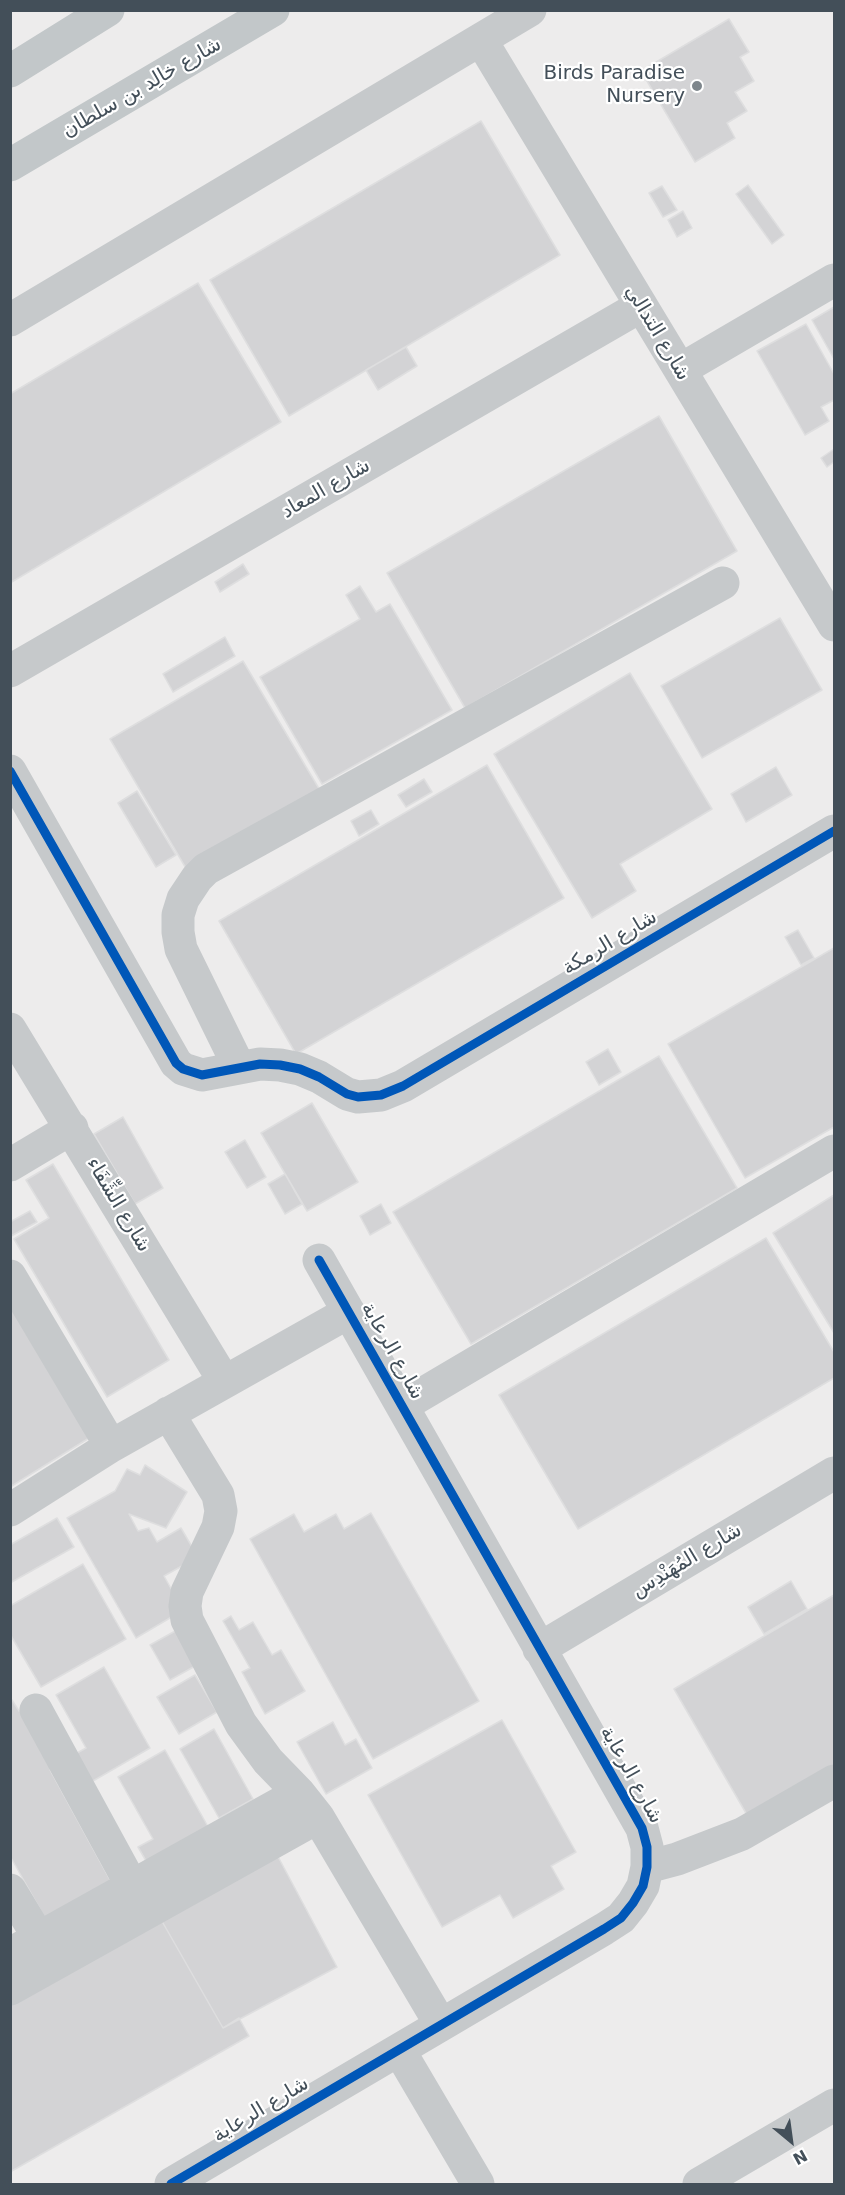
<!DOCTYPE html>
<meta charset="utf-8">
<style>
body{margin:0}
#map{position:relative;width:845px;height:2195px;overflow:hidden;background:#edecec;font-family:"DejaVu Sans",sans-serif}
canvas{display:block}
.frame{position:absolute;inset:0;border:12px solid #434f59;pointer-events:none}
.north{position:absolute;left:761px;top:2111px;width:60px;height:60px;-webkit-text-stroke:4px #fff;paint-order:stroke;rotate:151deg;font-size:16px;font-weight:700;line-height:24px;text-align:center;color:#434f59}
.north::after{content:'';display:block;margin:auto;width:21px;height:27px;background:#434f59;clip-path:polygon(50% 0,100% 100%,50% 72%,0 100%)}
</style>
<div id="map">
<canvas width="845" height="2195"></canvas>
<div class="frame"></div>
<div class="north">N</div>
</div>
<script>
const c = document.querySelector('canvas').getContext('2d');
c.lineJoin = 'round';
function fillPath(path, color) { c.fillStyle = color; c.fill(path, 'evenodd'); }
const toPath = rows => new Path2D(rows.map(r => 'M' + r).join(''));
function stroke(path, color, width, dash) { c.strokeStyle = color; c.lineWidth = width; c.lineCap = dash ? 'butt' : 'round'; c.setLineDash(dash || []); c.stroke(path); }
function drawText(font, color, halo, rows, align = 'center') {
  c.font = font + ' "DejaVu Sans","Noto Sans Arabic",sans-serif'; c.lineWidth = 4.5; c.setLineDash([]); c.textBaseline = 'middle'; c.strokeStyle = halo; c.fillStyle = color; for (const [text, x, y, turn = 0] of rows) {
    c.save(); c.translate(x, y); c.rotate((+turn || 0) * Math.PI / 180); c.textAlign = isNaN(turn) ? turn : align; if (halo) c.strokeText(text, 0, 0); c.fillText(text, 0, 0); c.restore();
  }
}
const building = toPath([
 [729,19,749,52,740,57,754,81,735,92,747,111,727,123,735,138,695,162,641,71,729,19],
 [481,121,560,255,289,416,210,280,481,121],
 [748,185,784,235,772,244,736,194,748,185],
 [662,186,677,210,663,217,649,193,662,186],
 [683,211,692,228,677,237,668,220,683,211],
 [198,283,281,422,10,583,10,394,198,283],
 [834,307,834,359,812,320,834,307],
 [806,324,834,374,834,400,821,407,829,421,805,435,757,351,806,324],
 [406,347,417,366,378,390,366,370,406,347],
 [659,416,737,551,465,708,387,573,659,416],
 [834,449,834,462,827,467,821,458,834,449],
 [243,564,249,574,220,592,215,582,243,564],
 [360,586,376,612,390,604,452,710,322,784,260,677,360,619,346,595,360,586],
 [780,618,822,690,702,758,661,686,780,618],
 [225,637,235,656,173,692,163,674,225,637],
 [243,661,321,792,187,870,110,739,243,661],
 [630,673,712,809,620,864,636,891,592,918,494,754,630,673],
 [487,765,564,898,296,1054,219,921,487,765],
 [776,767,792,795,746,822,731,794,776,767],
 [424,779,432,792,406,807,398,795,424,779],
 [137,791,176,855,156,867,118,803,137,791],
 [371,810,379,824,359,836,351,821,371,810],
 [798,930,814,958,801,965,785,937,798,930],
 [834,948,834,1127,745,1178,668,1044,834,948],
 [608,1049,621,1072,599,1085,586,1062,608,1049],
 [659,1056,737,1188,471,1344,393,1212,659,1056],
 [312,1103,358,1182,307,1211,261,1133,312,1103],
 [123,1117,163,1188,135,1204,94,1134,123,1117],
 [245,1140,266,1177,247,1188,225,1152,245,1140],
 [53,1164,169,1360,107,1397,14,1239,49,1218,26,1180,53,1164],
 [285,1174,302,1204,285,1214,268,1184,285,1174],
 [834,1195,834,1333,773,1233,834,1195],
 [381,1204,391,1223,370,1235,360,1216,381,1204],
 [30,1211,37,1222,11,1236,10,1222,30,1211],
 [766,1238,834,1352,834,1378,578,1529,499,1395,766,1238],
 [10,1300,94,1435,10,1487,10,1300],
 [145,1465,187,1492,166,1528,129,1514,138,1531,149,1528,157,1542,181,1528,198,1557,164,1576,178,1601,175,1615,136,1638,67,1518,115,1491,127,1469,140,1475,145,1465],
 [371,1513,479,1701,373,1759,250,1539,294,1514,304,1532,336,1514,344,1529,371,1513],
 [57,1518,74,1547,10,1583,10,1545,57,1518],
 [83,1564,126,1639,41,1687,10,1634,10,1606,83,1564],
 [791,1581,807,1609,764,1634,748,1607,791,1581],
 [834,1595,834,1770,750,1820,674,1689,834,1595],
 [231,1616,239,1630,253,1622,272,1655,281,1650,305,1691,265,1714,242,1672,250,1668,223,1621,231,1616],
 [177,1630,197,1665,170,1680,150,1645,177,1630],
 [104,1667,150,1748,86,1785,70,1757,86,1748,56,1695,104,1667],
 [195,1675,217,1712,179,1734,157,1697,195,1675],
 [12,1700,19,1711,26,1707,60,1764,50,1770,115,1889,49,1925,10,1856,10,1701,12,1700],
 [502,1720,576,1852,551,1866,564,1889,513,1918,500,1895,442,1927,368,1795,502,1720],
 [333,1722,345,1745,356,1739,372,1768,326,1794,297,1742,333,1722],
 [214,1729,253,1799,219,1818,180,1749,214,1729],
 [165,1750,211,1832,149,1866,138,1847,153,1839,118,1777,165,1750],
 [275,1851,337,1967,223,2028,159,1916,275,1851],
 [159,1916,223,2028,239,2018,249,2036,10,2172,10,2000,159,1916]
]);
fillPath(building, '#d3d3d5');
stroke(building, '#dededf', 1.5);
stroke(toPath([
 [481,40,834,625],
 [10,320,530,10],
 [680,370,834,280],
 [10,671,641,306],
 [10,771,176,1063,183,1069,202,1075,260,1064,280,1065,300,1069,319,1077,347,1094,358,1097,381,1095,403,1086,834,831],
 [10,1029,224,1381],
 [239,1067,181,949,178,932,178,915,183,899,197,878,206,869,723,583],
 [10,1165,72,1128],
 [10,1276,111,1446],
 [402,1406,834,1151],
 [168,1413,218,1495,221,1511,218,1527,187,1592,185,1606,187,1620,241,1724,268,1761,299,1793,318,1817,441,2025],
 [10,1510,111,1446,349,1312],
 [539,1649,834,1473],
 [36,1710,132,1886],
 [647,1867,677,1859,742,1834,834,1781],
 [10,1890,39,1938],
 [10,1954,299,1793],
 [10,1989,318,1817],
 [399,2050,478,2184],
 [171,2184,604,1929,621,1918,633,1903,643,1886,647,1867,647,1847,642,1828,319,1260],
 [699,2184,834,2105]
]), '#c6c9cb', 33);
stroke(toPath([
 [10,71,108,10],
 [10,165,273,10]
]), '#c2c7c9', 33);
stroke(toPath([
 [10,771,176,1063,183,1069,202,1075,260,1064,280,1065,300,1069,319,1077,347,1094,358,1097,381,1095,403,1086,834,831],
 [171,2184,604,1929,621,1918,633,1903,643,1886,647,1867,647,1847,642,1828,319,1260]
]), '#0057b8', 9);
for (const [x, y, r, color] of [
 [697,86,6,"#7e868c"]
]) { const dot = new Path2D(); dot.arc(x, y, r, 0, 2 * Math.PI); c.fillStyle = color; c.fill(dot); stroke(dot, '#fff', 2); }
drawText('20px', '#434f59', '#fff', [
 ["Birds Paradise",685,74],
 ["Nursery",685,97]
], 'right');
drawText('20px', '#434f59', '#fff', [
 ["شارع خالِد بن سلطان",142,88,-30],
 ["شارع التدالي",657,333,59],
 ["شارع المعاد",326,489,-30],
 ["شارع الرمكة",610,943,-31],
 ["شارع الشِّفَاء",118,1205,59],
 ["شارع الرعاية",392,1351,61],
 ["شارع المُهَنْدِس",687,1561,-31],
 ["شارع الرعاية",631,1775,61],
 ["شارع الرعاية",261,2110,-31]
]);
</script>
